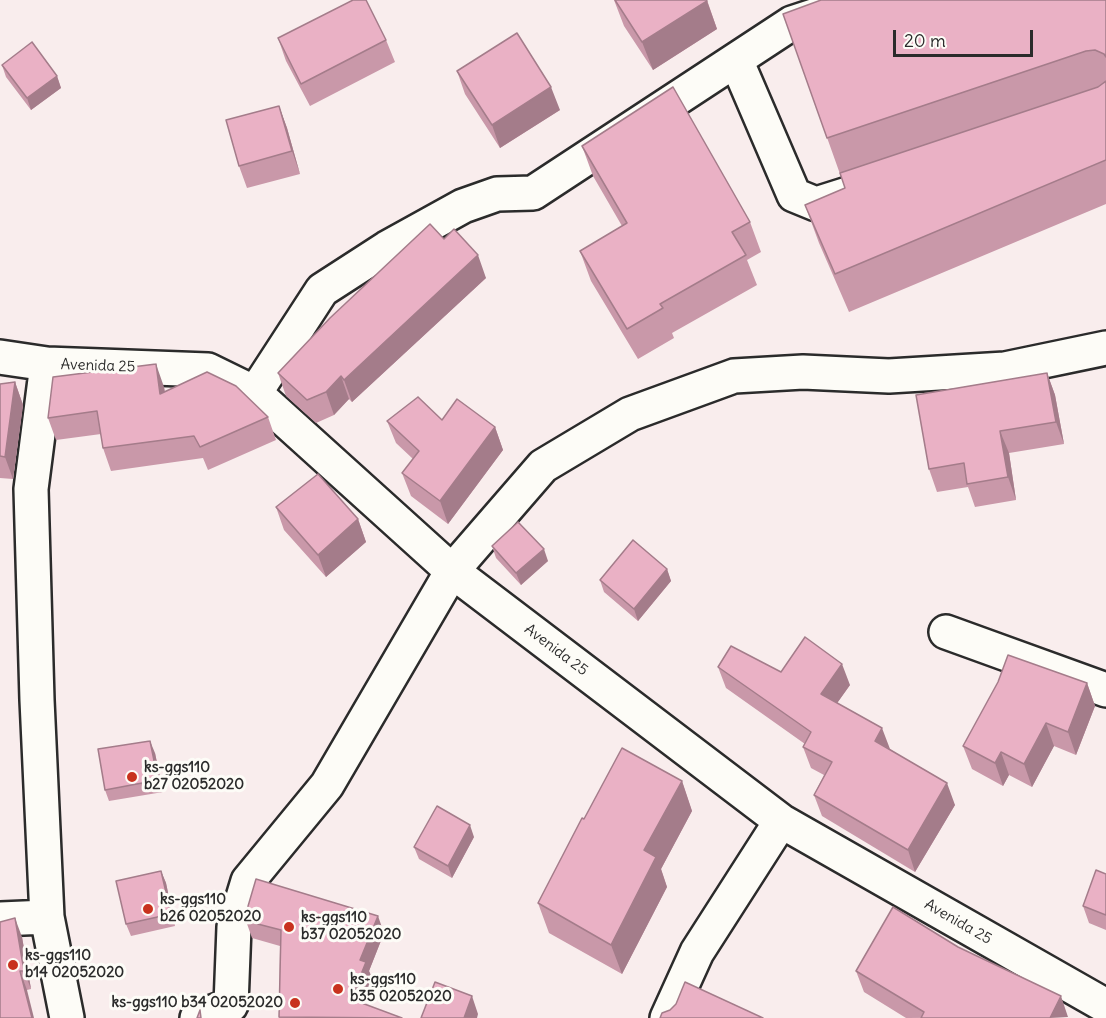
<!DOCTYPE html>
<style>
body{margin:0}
#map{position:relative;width:1106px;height:1018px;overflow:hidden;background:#f9eded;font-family:Delius,sans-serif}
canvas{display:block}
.scale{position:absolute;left:893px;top:30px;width:140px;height:27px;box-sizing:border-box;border:3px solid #2b2b2b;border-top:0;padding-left:8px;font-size:18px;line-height:21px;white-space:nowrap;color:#2b2b2b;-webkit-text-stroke:4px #fdfcf7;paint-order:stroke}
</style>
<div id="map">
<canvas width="1106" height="1018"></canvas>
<div class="scale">20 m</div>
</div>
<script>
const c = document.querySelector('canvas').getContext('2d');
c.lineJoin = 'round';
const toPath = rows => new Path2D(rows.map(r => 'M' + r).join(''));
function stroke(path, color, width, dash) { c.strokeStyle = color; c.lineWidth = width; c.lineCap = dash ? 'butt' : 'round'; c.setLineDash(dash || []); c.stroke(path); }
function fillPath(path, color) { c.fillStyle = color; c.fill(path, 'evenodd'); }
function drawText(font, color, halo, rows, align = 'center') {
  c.font = font + ' Delius,sans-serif'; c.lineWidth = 6; c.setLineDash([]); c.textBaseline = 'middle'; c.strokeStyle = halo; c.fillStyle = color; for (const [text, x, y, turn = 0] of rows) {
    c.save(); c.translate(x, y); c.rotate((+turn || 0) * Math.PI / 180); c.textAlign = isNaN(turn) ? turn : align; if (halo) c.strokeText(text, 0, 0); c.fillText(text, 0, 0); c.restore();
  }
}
const street = toPath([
 [736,60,794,195,816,204,854,192],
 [0,357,47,364,208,370,255,393,452,571,781,821,1106,1006],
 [47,364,31,489,37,700,47,917,67,1018],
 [255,393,322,290,387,248,463,206,497,194,533,193,792,23,862,0],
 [946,632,1106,690],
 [0,919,47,917],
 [197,1018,231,1005,234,927,248,881,327,785,452,571,543,466,630,414,734,376,803,372,889,376,1005,369,1106,348],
 [667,1018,697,952,781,821]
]);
stroke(street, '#2b2b2b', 38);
stroke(street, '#fdfcf7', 33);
fillPath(toPath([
 [614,0,707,0,717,29,653,70,624,26],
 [1106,0,1106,204,849,312,819,243,805,205,845,188,783,14],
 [278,38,386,40,395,62,310,106,286,61],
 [2,65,57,76,61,88,31,110,6,77],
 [457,71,560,110,500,148,465,94],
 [279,106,287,128,300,174,247,188,239,166],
 [582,146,750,222,761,252,747,260,757,285,672,333,674,338,638,359,591,281,580,251,622,226,593,176],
 [444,239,486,278,352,402,349,399,334,415,316,423,286,396,278,373],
 [1047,373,1055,395,1064,444,1009,453,1016,500,975,507,968,487,937,492,929,469],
 [15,382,23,405,13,479,0,478,0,384],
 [164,387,165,392,268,417,276,440,208,470,203,458,111,471,103,448,101,434,56,440,48,418],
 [442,420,495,427,503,450,448,524,411,496,402,473,413,459,396,443,387,421],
 [276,507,358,519,366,542,326,577,284,530],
 [492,546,548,561,521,585,496,558],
 [667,569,671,581,638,621,604,592,600,580],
 [718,667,781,672,850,685,837,703,955,805,915,872,822,816,814,795,824,775,811,768,803,747,805,744,726,688],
 [1087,683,1095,706,1076,755,1054,746,1032,787,1009,775,1003,786,972,769,963,746],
 [155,753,163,792,109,801,105,790],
 [682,781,692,811,661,869,667,887,622,974,549,933,538,903,584,819],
 [474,837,452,878,419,859,414,847],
 [161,871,166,883,175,926,131,936,126,924],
 [1106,874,1106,930,1089,923,1083,906],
 [246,921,384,933,369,971,373,980,363,1004,402,1018,279,1018,280,946,252,938],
 [22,937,31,989,27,990,0,1018],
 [856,971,1068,1017,906,1018,864,992]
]), '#c998a9');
fillPath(toPath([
 [707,1,717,29,653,70,642,42],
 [57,76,61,88,31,110,27,98],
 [551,87,560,110,500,148,492,125],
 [279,106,287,128,300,174,292,151],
 [478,255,486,278,352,402,344,380],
 [156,364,164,387,168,417,160,394],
 [1047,373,1055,395,1064,444,1056,422],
 [341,376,349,399,334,415,326,392],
 [15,382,23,405,13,479,5,457],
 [495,427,503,450,448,524,440,501],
 [1000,431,1009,453,1016,500,1008,477],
 [358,519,366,542,326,577,318,555],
 [544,549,548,561,521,585,516,573],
 [667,569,671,581,638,621,634,609],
 [842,664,850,685,828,716,821,694],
 [1087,683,1095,706,1076,755,1068,732],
 [1046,723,1054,746,1032,787,1024,764],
 [882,728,890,749,875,741],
 [150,741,155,753,163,792,158,780],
 [1001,752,1009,775,1003,786,995,763],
 [682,781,692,811,661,869,667,887,622,974,611,945,644,850],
 [947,783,955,805,915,872,908,850],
 [470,825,474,837,452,878,448,866],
 [161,871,166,883,175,926,171,914],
 [378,916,384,933,369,971,373,980,358,1017,351,999,360,960],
 [15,918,22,937,31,989,24,971],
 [20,971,27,990,34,1018,32,1018],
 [472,996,478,1014,477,1018,464,1018],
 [1061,996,1068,1017,1050,1018]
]), '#a47c8a');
const building = toPath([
 [353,0,366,0,386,40,301,84,278,38,353,0],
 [615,0,706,0,707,1,642,42,615,0],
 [821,0,1106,0,1106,57,1104,54,1095,50,1086,51,827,138,783,14,821,0],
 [517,33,551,87,492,125,457,71,517,33],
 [32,42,57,76,27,98,2,65,32,42],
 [1106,81,1106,160,835,274,805,205,845,188,840,173,1098,87,1106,81],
 [673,87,750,222,732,232,746,255,660,304,663,308,627,329,580,251,627,223,582,146,673,87],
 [279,106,292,151,239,166,226,120,279,106],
 [430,224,444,239,454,229,478,255,344,380,341,376,326,392,307,400,278,373,330,318,430,224],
 [156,364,160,394,207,372,236,386,268,417,200,447,194,436,103,448,97,411,48,418,53,377,156,364],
 [1047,373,1056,422,1000,431,1008,477,967,484,964,463,929,469,916,395,1047,373],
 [15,382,5,457,0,456,0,384,15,382],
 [418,397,442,420,457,399,495,427,440,501,402,473,419,451,387,421,418,397],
 [318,474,358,519,318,555,276,507,318,474],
 [518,522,544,549,516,573,492,546,518,522],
 [633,540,667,569,634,609,600,580,633,540],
 [805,637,842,664,821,694,882,728,875,741,947,783,908,850,814,795,832,762,803,747,811,732,718,667,731,646,781,672,805,637],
 [1008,655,1087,683,1068,732,1046,723,1024,764,1001,752,995,763,963,746,998,682,1008,655],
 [150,741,158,780,105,790,98,749,150,741],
 [622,748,682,781,644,850,656,857,611,945,538,903,582,818,584,819,622,748],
 [437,806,470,825,448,866,414,847,437,806],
 [1096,870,1106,874,1106,915,1083,906,1096,870],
 [161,871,171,914,126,924,116,881,161,871],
 [256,879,378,916,360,960,366,962,351,999,402,1018,279,1017,281,930,246,921,246,913,256,879],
 [893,907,958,947,1061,996,1050,1018,921,1018,924,1012,856,971,893,907],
 [15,918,24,971,20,971,32,1018,0,1018,0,922,15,918],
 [435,982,472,996,464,1018,421,1018,435,982],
 [685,982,763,1018,660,1018,662,1013,670,1010,676,1004,685,982],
 [200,1010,201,1018,197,1018,200,1010]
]);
fillPath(building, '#eab1c5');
stroke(building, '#a47c8a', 1.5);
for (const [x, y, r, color] of [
 [132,777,6,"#c8321e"],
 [148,909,6,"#c8321e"],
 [289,927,6,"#c8321e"],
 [13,965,6,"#c8321e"],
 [338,989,6,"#c8321e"],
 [295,1003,6,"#c8321e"]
]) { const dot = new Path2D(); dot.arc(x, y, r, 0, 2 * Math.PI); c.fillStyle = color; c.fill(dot); stroke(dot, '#fdfcf7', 2); }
drawText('15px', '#2b2b2b', '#fdfcf7', [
 ["Avenida 25",98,366,2],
 ["Avenida 25",556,650,37],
 ["Avenida 25",958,922,30]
]);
drawText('bold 15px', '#2b2b2b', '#fdfcf7', [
 ["ks-ggs110",144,768],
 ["b27 02052020",144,785],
 ["ks-ggs110",160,900],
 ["b26 02052020",160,917],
 ["ks-ggs110",301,918],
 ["b37 02052020",301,935],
 ["ks-ggs110",25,956],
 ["b14 02052020",25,973],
 ["ks-ggs110",350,980],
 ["b35 02052020",350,997],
 ["ks-ggs110 b34 02052020",283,1003,"right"]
], 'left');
</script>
